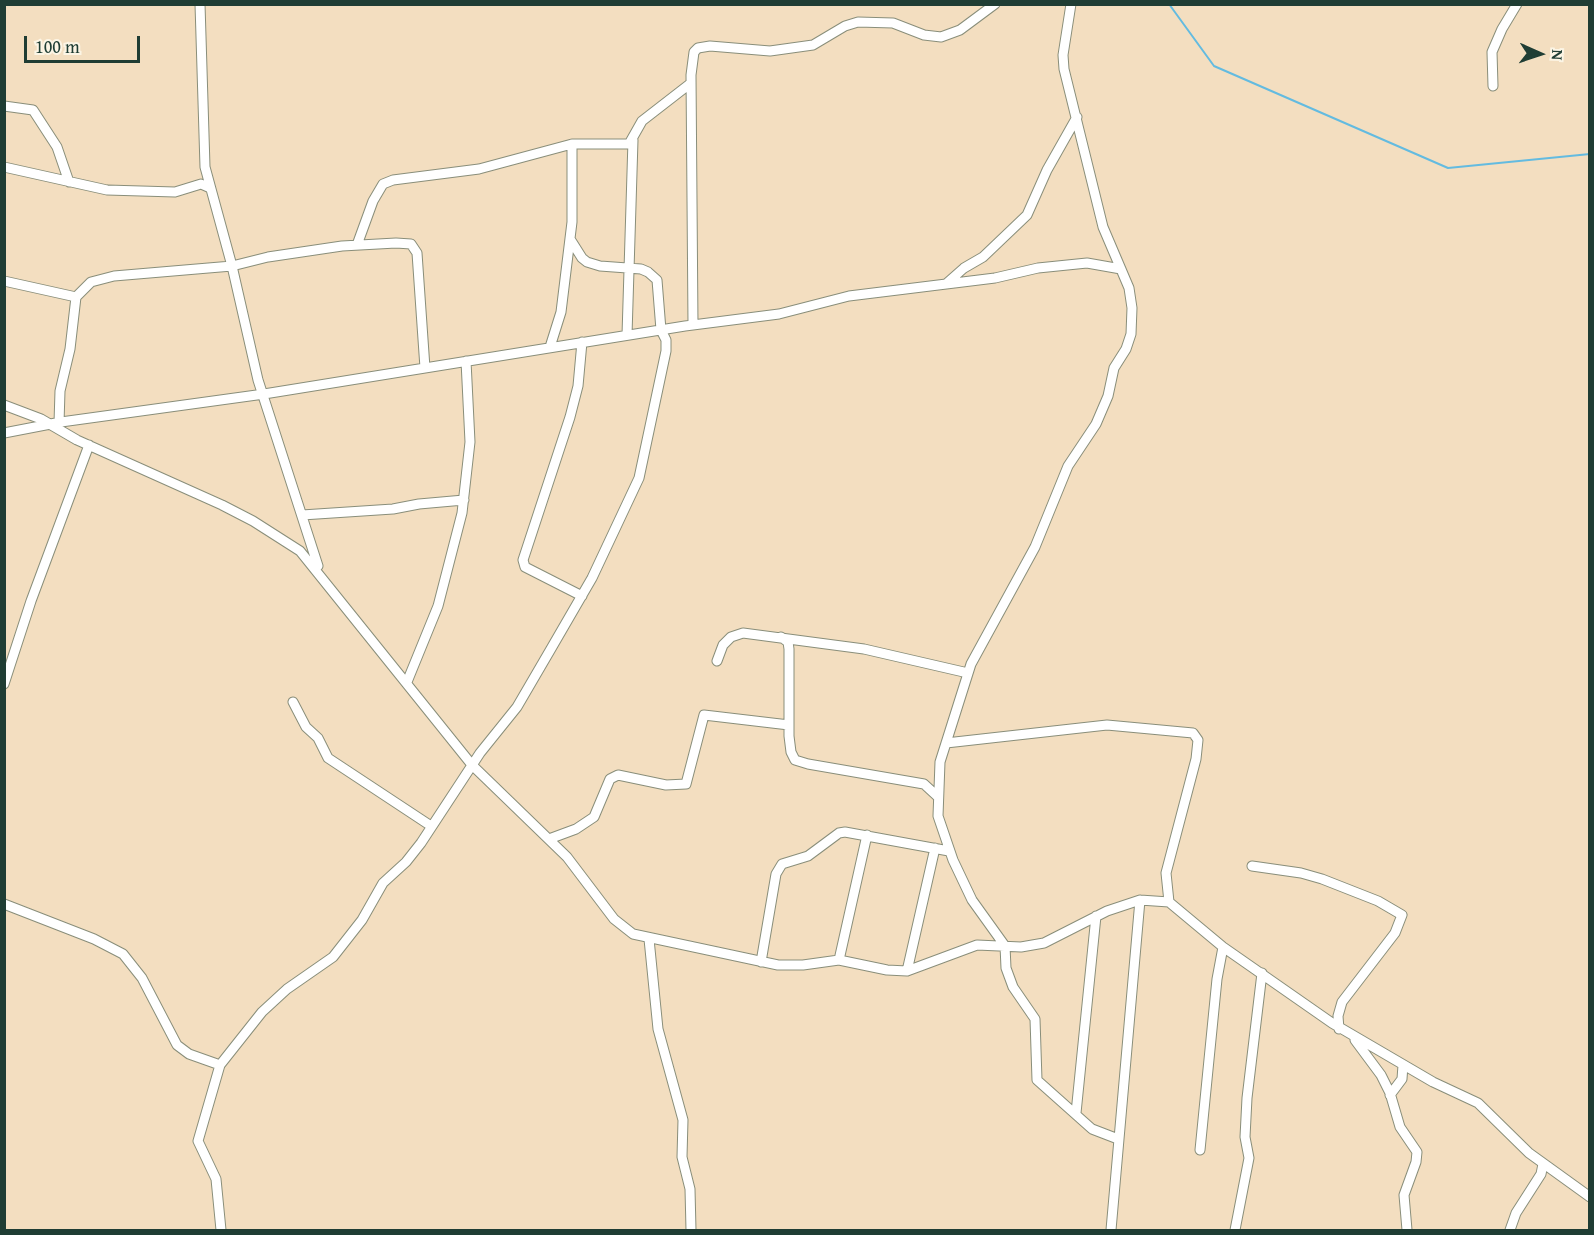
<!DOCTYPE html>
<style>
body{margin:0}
#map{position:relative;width:1594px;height:1235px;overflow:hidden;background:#f3dec0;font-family:"Gentium Book Plus",serif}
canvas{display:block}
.frame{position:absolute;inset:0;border:6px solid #1f3d34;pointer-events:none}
.north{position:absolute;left:1510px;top:24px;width:60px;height:60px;-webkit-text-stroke:4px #fcf5e5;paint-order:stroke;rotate:93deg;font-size:16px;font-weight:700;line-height:24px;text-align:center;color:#1f3d34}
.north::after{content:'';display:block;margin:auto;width:21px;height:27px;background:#1f3d34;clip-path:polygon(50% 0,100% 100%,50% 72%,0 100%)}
.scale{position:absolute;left:24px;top:36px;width:116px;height:27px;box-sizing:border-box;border:3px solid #1f3d34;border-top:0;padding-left:8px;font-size:18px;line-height:21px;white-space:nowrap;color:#1f3d34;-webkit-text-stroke:4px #fcf5e5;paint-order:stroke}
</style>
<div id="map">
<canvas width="1594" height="1235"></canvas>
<div class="frame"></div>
<div class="north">N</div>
<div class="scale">100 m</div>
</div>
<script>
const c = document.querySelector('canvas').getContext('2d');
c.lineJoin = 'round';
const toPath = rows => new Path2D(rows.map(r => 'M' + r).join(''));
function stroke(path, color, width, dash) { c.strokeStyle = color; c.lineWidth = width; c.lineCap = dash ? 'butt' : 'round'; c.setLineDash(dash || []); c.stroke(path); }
stroke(toPath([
 [1169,4,1214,66,1448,168,1590,154]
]), '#63bbe0', 2);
const street = toPath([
 [200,4,205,167,232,266,258,380,318,566],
 [1071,4,1063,55,1064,69,1103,227,1129,288,1132,308,1131,334,1126,349,1114,368,1108,396,1096,424,1068,466,1035,547,971,664,940,762,938,816,953,860,972,900,1005,946,1006,968,1013,987,1035,1019,1037,1080,1092,1129,1118,1139],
 [1493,86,1492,52,1502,29,1517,4],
 [4,106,33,110,57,147,69,182],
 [4,167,107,190,175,192,201,184,210,188],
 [357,245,373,201,383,184,393,180,479,169,572,144,629,144,642,121,691,83],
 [4,281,76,297],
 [947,283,964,268,983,257,1027,215,1047,170,1077,117],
 [693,325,691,75,694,52,698,48,710,46,770,51,813,45,845,26,858,22,893,23,924,35,941,37,960,30,995,4],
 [627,335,633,140],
 [550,347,561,312,572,222,572,144],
 [4,405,41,419,77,440,222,505,253,521,300,551,472,765,567,857,614,919,633,934,778,965,803,965,839,960,887,970,907,971,977,945,1021,947,1044,943,1107,911,1140,900,1169,902,1223,947,1332,1023,1433,1082,1478,1103,1529,1153,1590,1197],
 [59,423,60,391,70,349,76,297,91,282,114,276,232,266,268,257,342,246,396,243,411,244,417,253,425,368],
 [4,433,61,422,264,394,685,326,779,314,849,296,995,278,1038,268,1087,263,1121,269],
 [302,515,393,509,419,504,464,500],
 [582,596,525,567,523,560,570,417,578,386,582,342],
 [781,637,788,642,789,649,789,736,791,752,795,760,808,764,924,784,937,796],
 [717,661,723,645,731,637,743,633,864,649,968,673],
 [407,682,438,606,462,513,470,442,466,361],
 [4,684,31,601,89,445],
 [293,702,306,727,318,738,328,758,431,826],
 [946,743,1107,725,1193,733,1198,740,1196,759,1166,873,1169,902],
 [549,839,576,829,594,817,610,779,618,775,666,785,686,784,704,715,789,725],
 [1252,866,1301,873,1322,879,1378,901,1402,915,1395,933,1342,1002,1338,1016,1339,1029],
 [4,904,94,939,123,954,142,978,177,1045,189,1054,220,1065],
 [649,939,658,1029,683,1120,682,1157,690,1189,691,1230],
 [839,960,867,835],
 [761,962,776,874,782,864,808,856,839,833,845,832,949,851],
 [907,971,935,848],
 [1355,1040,1381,1075,1390,1093,1400,1127,1417,1152,1416,1162,1404,1195,1407,1230],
 [1390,1095,1402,1079,1403,1065],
 [1076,1113,1096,916],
 [1200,1150,1217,979,1223,947],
 [221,1230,216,1179,198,1141,220,1065,262,1012,287,989,333,957,362,920,383,883,406,862,421,843,480,753,517,707,552,647,592,578,639,478,666,351,666,340,661,330,657,280,648,272,641,269,600,266,587,262,582,258,570,239],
 [1111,1230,1140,900],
 [1235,1230,1249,1158,1245,1137,1247,1098,1262,973],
 [1510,1230,1516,1213,1541,1174,1543,1164]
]);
stroke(street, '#898e7a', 11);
stroke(street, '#fff', 9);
</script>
